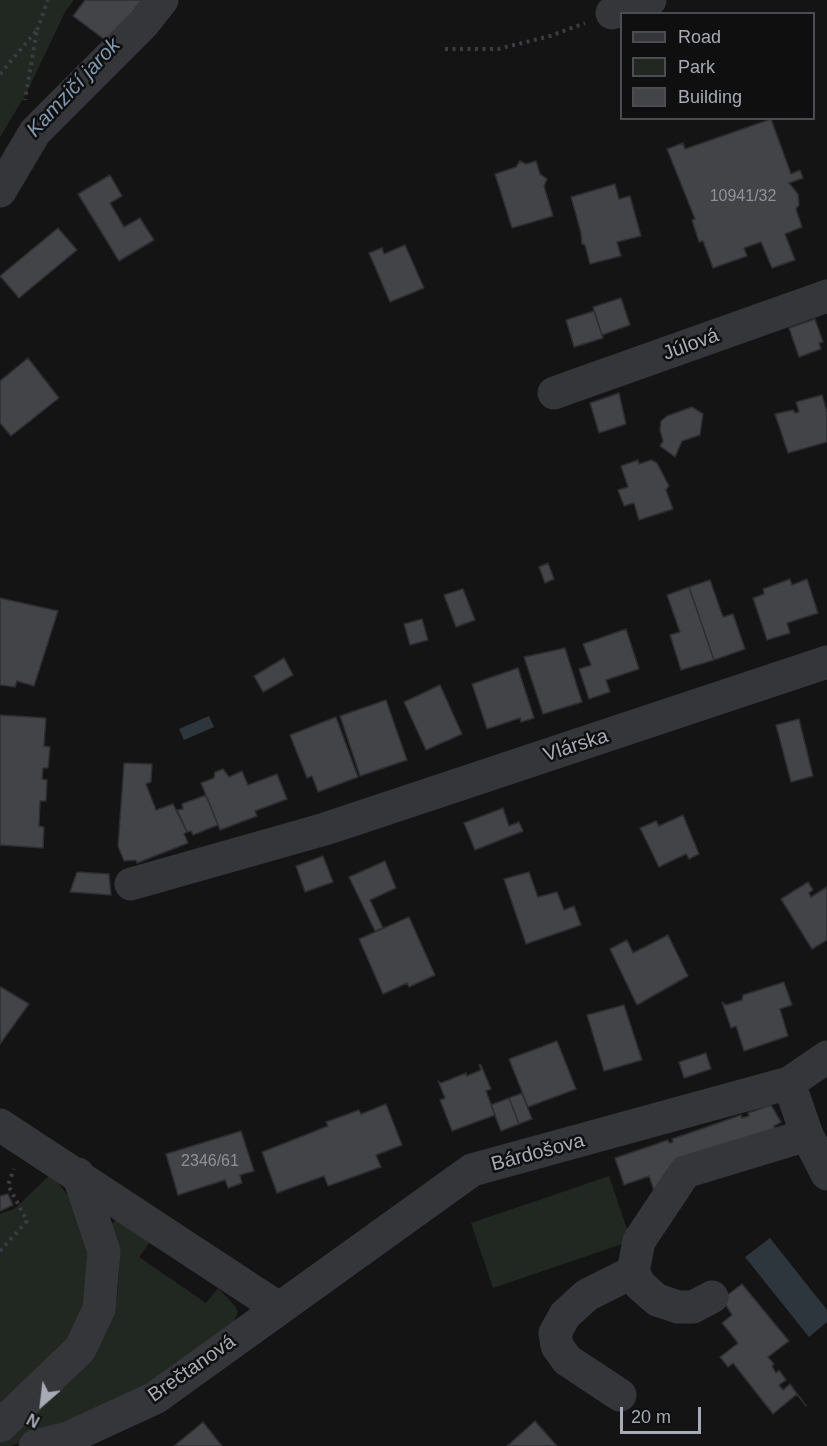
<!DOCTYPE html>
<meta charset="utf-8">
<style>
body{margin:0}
#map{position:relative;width:827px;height:1446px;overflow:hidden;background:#141415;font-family:Arial,sans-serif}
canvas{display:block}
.legend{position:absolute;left:620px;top:12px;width:195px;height:108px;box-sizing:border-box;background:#0f0f10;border:2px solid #4b4d52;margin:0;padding:8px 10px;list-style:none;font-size:18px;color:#a6abb5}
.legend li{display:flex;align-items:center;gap:12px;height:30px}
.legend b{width:30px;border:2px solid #4b4d52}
.north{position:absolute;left:12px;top:1374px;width:60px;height:60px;-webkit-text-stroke:4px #0f0f10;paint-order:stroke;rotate:208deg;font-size:16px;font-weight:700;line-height:24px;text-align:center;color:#a6abb5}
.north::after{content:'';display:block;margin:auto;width:21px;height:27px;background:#a6abb5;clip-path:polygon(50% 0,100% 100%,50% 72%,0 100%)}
.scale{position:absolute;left:620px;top:1407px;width:81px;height:27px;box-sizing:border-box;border:3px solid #a6abb5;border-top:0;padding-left:8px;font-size:18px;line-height:21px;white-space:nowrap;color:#a6abb5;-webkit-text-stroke:4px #0f0f10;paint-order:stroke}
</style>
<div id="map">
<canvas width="827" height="1446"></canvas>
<ul class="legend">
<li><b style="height:8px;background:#35363a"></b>Road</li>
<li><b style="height:16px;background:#202821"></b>Park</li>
<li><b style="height:16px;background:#434448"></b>Building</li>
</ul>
<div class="north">N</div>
<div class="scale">20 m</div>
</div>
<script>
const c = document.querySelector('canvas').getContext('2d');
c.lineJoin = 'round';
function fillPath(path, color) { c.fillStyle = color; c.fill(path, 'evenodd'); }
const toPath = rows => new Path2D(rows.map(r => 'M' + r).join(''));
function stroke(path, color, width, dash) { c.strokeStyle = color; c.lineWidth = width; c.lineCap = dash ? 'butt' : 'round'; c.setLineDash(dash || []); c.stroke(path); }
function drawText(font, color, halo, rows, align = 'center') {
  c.font = font + ' Arial,sans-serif'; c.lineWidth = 5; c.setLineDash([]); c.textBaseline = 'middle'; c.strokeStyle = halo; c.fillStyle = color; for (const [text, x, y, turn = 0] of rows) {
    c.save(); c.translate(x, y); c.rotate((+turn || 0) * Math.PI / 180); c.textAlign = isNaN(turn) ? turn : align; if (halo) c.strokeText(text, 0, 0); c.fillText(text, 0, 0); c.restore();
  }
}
fillPath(toPath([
 [0,0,74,0,65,12,26,94,0,137],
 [51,1174,77,1207,89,1251,88,1295,68,1340,0,1408,0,1214,14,1209],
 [609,1176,631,1241,493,1288,471,1223],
 [118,1219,152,1239,139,1257,206,1303,218,1288,235,1306,238,1312,235,1319,228,1329,108,1413,10,1446,0,1446,0,1442,64,1383,96,1345,117,1298,119,1269,111,1224]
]), '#202821');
fillPath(toPath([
 [209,716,214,727,184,740,179,729],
 [770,1238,827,1310,827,1322,809,1337,745,1257]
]), '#2e363d');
const building = toPath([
 [85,0,142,0,109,43,73,16,85,0],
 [771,119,791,174,800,170,803,178,789,183,798,194,799,205,796,209,802,227,785,234,795,260,772,268,761,242,744,248,747,256,713,268,703,241,699,242,692,220,695,219,667,149,683,143,685,149,771,119],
 [520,161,526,164,536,161,540,174,547,179,544,186,553,216,512,228,495,174,516,167,520,161],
 [110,175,122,196,110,203,124,227,140,218,154,240,119,261,78,194,110,175],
 [615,184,619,199,630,196,641,236,617,242,621,256,590,264,585,245,582,244,581,233,571,197,615,184],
 [58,228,77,250,19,298,0,276,58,228],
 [405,245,424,288,390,302,369,253,382,248,384,254,405,245],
 [621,298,630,325,602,335,593,307,621,298],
 [594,311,603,338,574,347,566,320,594,311],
 [815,319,823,342,819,343,821,349,799,357,789,328,815,319],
 [28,358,59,398,11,436,0,423,0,381,28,358],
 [619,393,626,424,599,433,590,403,619,393],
 [822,395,827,412,827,442,788,453,775,414,793,410,795,413,799,412,796,402,822,395],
 [692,407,703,414,700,435,682,441,675,457,660,446,663,441,660,430,661,421,667,416,692,407],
 [638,460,639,464,651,460,657,463,669,486,666,490,673,509,639,520,634,503,624,506,618,490,628,487,621,466,638,460],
 [548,563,554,579,545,583,539,567,548,563],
 [790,579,792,585,807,579,818,613,787,623,790,633,767,640,753,598,764,594,763,589,790,579],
 [710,580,723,617,733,614,745,649,714,660,689,587,710,580],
 [689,587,714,660,681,670,670,635,680,632,667,595,689,587],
 [463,589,475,620,456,627,444,595,463,589],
 [0,598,58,611,34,686,17,681,15,687,0,685,0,598],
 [422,619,428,640,410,645,404,624,422,619],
 [626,629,639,669,606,680,610,692,589,699,579,669,591,665,583,644,626,629],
 [565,648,582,702,543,714,524,657,565,648],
 [284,658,293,675,263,692,254,676,284,658],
 [518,668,534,718,521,722,520,718,487,729,472,684,518,668],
 [440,685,462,734,426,750,404,702,440,685],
 [386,700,407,760,360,776,340,716,386,700],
 [0,715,46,718,44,746,50,747,48,768,43,768,42,779,47,780,46,801,40,801,39,826,44,827,43,848,0,845,0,715],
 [336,717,358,777,318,792,312,776,307,778,290,735,336,717],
 [799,719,813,776,791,782,776,725,799,719],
 [124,763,152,764,151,782,146,784,156,810,173,804,187,832,184,834,188,843,137,863,136,860,124,861,118,846,124,763],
 [223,769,229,777,242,771,248,785,277,774,287,799,255,811,257,816,220,830,201,783,214,778,215,772,223,769],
 [206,795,218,825,193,835,191,831,187,832,177,810,183,809,182,804,206,795],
 [503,808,509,826,519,822,523,831,475,850,464,823,503,808],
 [683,815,699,854,689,859,686,854,659,867,640,828,656,821,659,826,683,815],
 [323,856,333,882,305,892,296,866,323,856],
 [385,861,396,888,370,900,383,928,375,931,349,877,385,861],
 [77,872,109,874,111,895,70,892,77,872],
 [529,872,538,897,557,892,564,910,574,906,581,925,526,944,504,879,529,872],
 [808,882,813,890,809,893,811,897,827,887,827,940,812,949,781,899,808,882],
 [409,917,435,975,409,987,407,983,383,994,359,939,409,917],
 [668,935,688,976,637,1005,610,949,627,940,633,953,668,935],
 [784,982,792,1005,780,1009,788,1036,744,1051,736,1026,731,1028,722,1002,726,1005,742,1000,743,995,784,982],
 [1,987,29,1004,0,1044,0,988,1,987],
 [624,1005,642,1060,604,1071,587,1015,624,1005],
 [557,1041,576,1089,528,1107,509,1059,557,1041],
 [706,1053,711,1069,684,1078,679,1062,706,1053],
 [479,1065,481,1065,491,1089,486,1091,495,1115,452,1131,440,1100,445,1098,438,1081,441,1083,466,1073,467,1076,481,1070,479,1065],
 [522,1093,532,1119,519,1124,509,1098,522,1093],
 [509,1098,519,1124,501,1131,491,1105,509,1098],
 [386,1104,402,1145,376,1155,381,1167,328,1186,324,1176,277,1193,262,1152,328,1126,326,1122,359,1110,361,1114,386,1104],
 [771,1105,781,1122,774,1126,775,1130,659,1205,649,1176,624,1185,615,1158,668,1140,669,1143,673,1142,672,1139,741,1115,742,1118,749,1116,748,1113,771,1105],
 [241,1131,254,1171,240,1175,242,1183,228,1188,225,1180,178,1195,166,1154,241,1131],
 [8,1194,13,1205,0,1211,0,1196,8,1194],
 [742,1284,789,1341,768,1357,774,1364,772,1366,776,1373,779,1370,786,1380,779,1385,783,1390,790,1384,806,1406,797,1394,773,1414,733,1363,728,1367,720,1357,738,1343,722,1323,732,1315,722,1299,742,1284],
 [535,1421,557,1446,507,1446,535,1421],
 [203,1422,222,1446,174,1446,203,1422]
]);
fillPath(building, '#434448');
stroke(building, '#2e2e31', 1.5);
stroke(toPath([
 [37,30,48,0],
 [445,49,498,49,550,36,585,23],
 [0,74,37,30,25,100],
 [0,1251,27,1221,8,1185,14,1169]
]), '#3b3d41', 4, [3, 4.5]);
stroke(toPath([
 [612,13,650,0],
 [0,191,35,132,143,24,162,0],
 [554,393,827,296],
 [131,884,325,829,827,662],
 [789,1083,807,1135],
 [0,1125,277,1307],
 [712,1297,693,1307,678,1307,657,1300,640,1285,633,1272,639,1241,685,1172,807,1135,827,1174],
 [620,1395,567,1360,557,1346,555,1333,565,1315,587,1295,633,1272],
 [0,1426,80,1349,99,1309,104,1251,78,1174],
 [35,1446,68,1438,155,1398,472,1170,789,1083,827,1057]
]), '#35363a', 33);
drawText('16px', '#8d919a', null, [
 ["10941/32",743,197],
 ["2346/61",210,1162]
]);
drawText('20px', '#a6abb5', '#0f0f10', [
 ["Júlová",691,345,-20],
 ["Vlárska",576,746,-18],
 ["Bárdošova",538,1153,-15],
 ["Brečtanová",192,1369,-35]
]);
drawText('italic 21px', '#7f98ae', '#0f0f10', [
 ["Kamzičí jarok",74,88,-47]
]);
</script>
